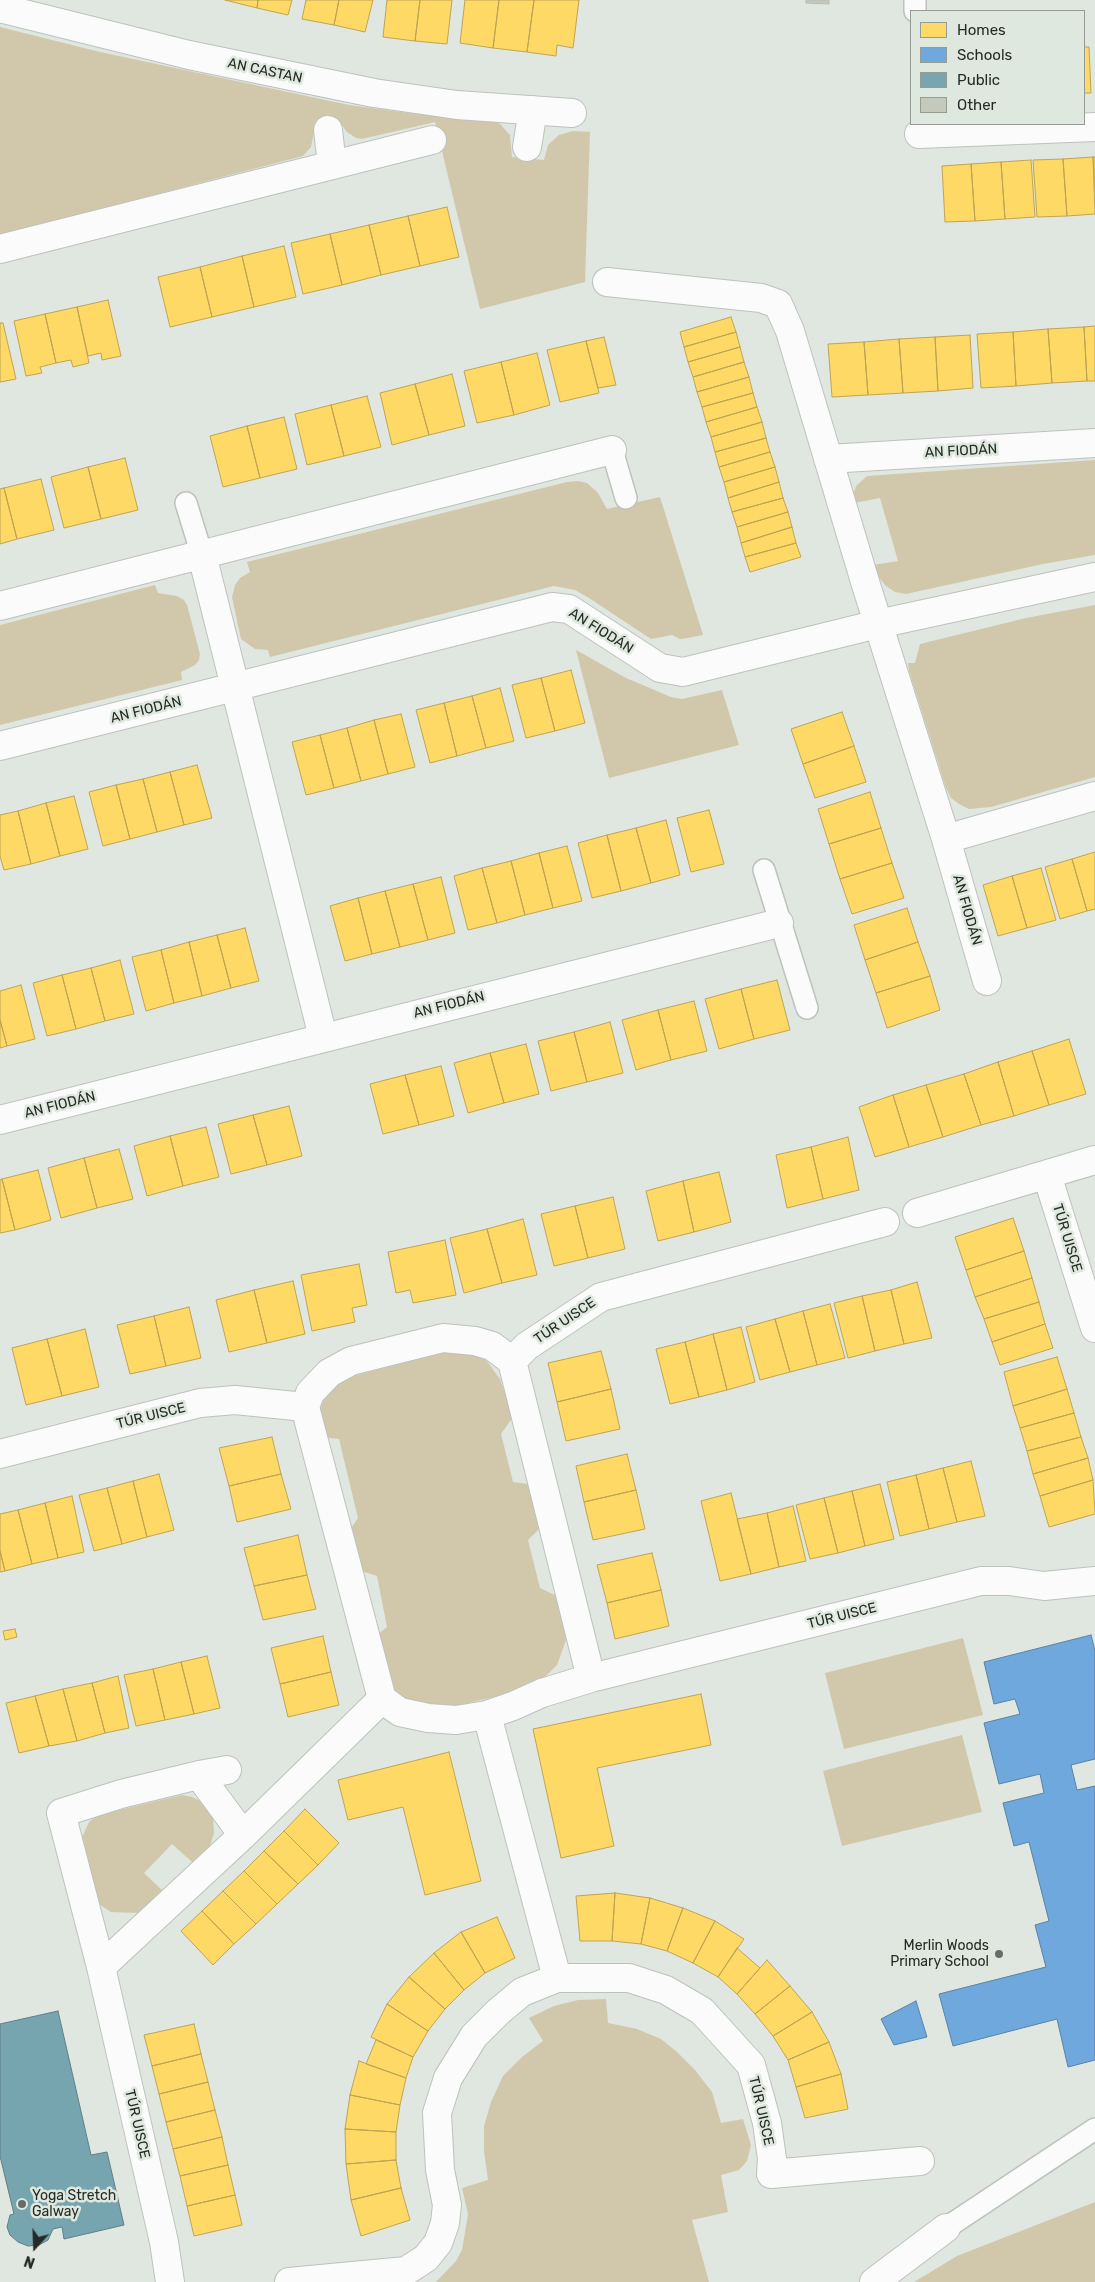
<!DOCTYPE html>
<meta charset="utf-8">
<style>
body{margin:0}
#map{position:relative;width:1095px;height:2282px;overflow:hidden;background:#e0e6e0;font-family:Rubik,sans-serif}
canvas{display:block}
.legend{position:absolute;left:910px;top:10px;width:175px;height:115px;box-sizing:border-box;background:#dee8de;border:1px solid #949c94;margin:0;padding:6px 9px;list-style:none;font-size:15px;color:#262a26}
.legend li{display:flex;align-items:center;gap:10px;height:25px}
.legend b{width:25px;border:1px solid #949c94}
.north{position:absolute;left:10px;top:2222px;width:50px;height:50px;-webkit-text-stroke:4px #dee8de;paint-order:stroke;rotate:200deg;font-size:14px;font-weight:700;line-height:20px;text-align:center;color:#262a26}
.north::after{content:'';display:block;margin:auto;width:18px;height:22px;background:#262a26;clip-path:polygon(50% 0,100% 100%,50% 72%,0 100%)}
</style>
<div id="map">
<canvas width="1095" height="2282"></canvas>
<ul class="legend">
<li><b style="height:14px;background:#ffd966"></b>Homes</li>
<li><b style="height:14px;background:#6fa8dc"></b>Schools</li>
<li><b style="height:14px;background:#76a5af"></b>Public</li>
<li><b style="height:14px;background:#c4c9bc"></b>Other</li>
</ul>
<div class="north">N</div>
</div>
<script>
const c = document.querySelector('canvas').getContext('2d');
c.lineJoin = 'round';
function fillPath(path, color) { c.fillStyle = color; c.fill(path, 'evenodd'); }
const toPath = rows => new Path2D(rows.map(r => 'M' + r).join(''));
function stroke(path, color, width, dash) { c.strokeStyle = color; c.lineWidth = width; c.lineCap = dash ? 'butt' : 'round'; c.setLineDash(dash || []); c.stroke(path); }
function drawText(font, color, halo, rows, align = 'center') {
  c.font = font + ' Rubik,sans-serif'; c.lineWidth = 5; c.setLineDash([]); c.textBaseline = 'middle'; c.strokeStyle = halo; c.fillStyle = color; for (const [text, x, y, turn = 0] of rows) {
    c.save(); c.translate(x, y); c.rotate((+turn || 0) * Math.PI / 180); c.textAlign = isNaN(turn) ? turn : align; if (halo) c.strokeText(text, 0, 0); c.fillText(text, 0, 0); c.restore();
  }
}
fillPath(toPath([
 [0,27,100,52,349,105,423,115,491,121,500,124,510,135,512,157,544,160,548,145,559,135,573,131,590,132,585,282,480,309,435,122,362,139,356,138,347,132,338,120,315,126,311,147,303,156,0,235],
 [1095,460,1095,555,1043,564,906,594,895,592,886,586,877,575,873,565,898,561,880,498,854,503,853,495,856,486,867,476],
 [578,481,587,483,598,493,607,509,660,497,703,635,688,638,680,639,672,635,651,639,589,598,575,590,554,586,270,657,268,650,255,649,241,639,232,597,235,585,240,578,250,572,247,562,567,482],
 [155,585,158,593,177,596,184,600,187,605,200,654,199,660,195,665,181,672,182,680,0,725,0,625],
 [1095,605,1095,777,991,807,969,809,959,804,951,798,946,788,909,671,908,663,915,663,920,644,1026,618],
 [576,650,626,678,671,697,682,699,722,690,739,745,609,778],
 [445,1351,464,1351,486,1360,500,1379,513,1417,501,1434,513,1482,528,1484,539,1529,528,1540,540,1588,557,1596,566,1640,557,1665,539,1683,519,1691,460,1705,428,1708,397,1701,372,1639,387,1627,377,1576,358,1570,349,1531,358,1518,339,1439,322,1437,318,1417,324,1398,343,1379],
 [963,1638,983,1715,844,1749,825,1673],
 [962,1735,982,1812,842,1846,823,1771],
 [182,1795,192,1797,205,1803,213,1818,214,1833,210,1846,192,1862,172,1844,144,1873,163,1891,138,1913,111,1912,91,1899,80,1842,89,1822,98,1815],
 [606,1999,608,2023,637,2029,661,2039,677,2052,695,2070,712,2092,721,2123,743,2119,751,2145,747,2161,739,2170,721,2175,728,2212,692,2220,709,2282,436,2282,456,2261,462,2250,468,2214,462,2188,488,2180,484,2151,484,2126,491,2102,503,2076,522,2057,543,2041,529,2018,554,2006,578,2000],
 [1095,2202,1095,2282,914,2282,957,2256]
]), '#d1c8ab');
const homes = toPath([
 [225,0,258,0,257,8,225,0],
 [258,0,292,0,288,15,257,8,258,0],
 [306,0,339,0,334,25,302,19,306,0],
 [339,0,373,0,365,32,334,25,339,0],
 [387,0,420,0,415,41,383,37,387,0],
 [420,0,452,0,447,44,415,41,420,0],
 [465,0,499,0,493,48,460,43,465,0],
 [499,0,534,0,527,52,493,48,499,0],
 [534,0,579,0,573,48,557,45,556,56,527,52,534,0],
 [1084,47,1089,47,1091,93,1084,93,1084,47],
 [1093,157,1095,214,1067,216,1063,159,1093,157],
 [1093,157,1095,157,1095,192,1093,157],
 [1063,159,1067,216,1037,217,1033,160,1063,159],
 [1031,160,1035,217,1005,219,1001,162,1031,160],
 [1001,162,1005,219,975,221,971,164,1001,162],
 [971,164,975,221,945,222,942,166,971,164],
 [447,207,459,257,420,266,408,216,447,207],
 [408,216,420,266,381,275,369,225,408,216],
 [369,225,381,275,342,285,330,234,369,225],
 [330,234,342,285,303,294,291,243,330,234],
 [284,246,296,297,254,307,242,256,284,246],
 [242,256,254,307,212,317,200,267,242,256],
 [200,267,212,317,170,327,158,277,200,267],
 [108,300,121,356,102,360,101,353,88,356,77,307,108,300],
 [77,307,89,363,73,367,71,360,56,363,45,314,77,307],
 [45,314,56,363,40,367,42,373,26,376,14,321,45,314],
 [731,317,736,332,684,347,680,332,731,317],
 [0,323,3,323,16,379,0,382,0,323],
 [1095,326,1095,381,1087,381,1084,327,1095,326],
 [1084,327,1087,381,1052,383,1048,329,1084,327],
 [1048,329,1052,383,1016,386,1013,332,1048,329],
 [736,332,740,347,688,362,684,347,736,332],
 [1013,332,1016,386,981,388,977,334,1013,332],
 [970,335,973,388,938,391,935,337,970,335],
 [604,337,616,385,598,388,586,341,604,337],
 [935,337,938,391,903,393,899,339,935,337],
 [899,339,903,393,868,395,864,342,899,339],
 [586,341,599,393,560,402,547,350,586,341],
 [864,342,868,395,832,397,828,344,864,342],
 [740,347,744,362,693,377,688,362,740,347],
 [537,353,550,405,514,415,501,362,537,353],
 [501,362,514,415,477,423,464,371,501,362],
 [744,362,749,377,697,392,693,377,744,362],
 [452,374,465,426,429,435,415,384,452,374],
 [749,377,753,393,702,407,697,392,749,377],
 [415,384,429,435,392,445,380,393,415,384],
 [753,393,757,407,706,422,702,407,753,393],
 [367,396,381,447,344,456,331,405,367,396],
 [331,405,344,456,307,465,295,414,331,405],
 [757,407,762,422,711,437,706,422,757,407],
 [284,417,297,469,260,478,247,426,284,417],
 [762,422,766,438,715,452,711,437,762,422],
 [247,426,260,478,223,487,210,436,247,426],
 [766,438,770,452,719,467,715,452,766,438],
 [770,452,775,467,724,482,719,467,770,452],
 [125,458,138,510,101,519,88,467,125,458],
 [88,467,101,519,64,528,51,477,88,467],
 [775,467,779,482,728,498,724,482,775,467],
 [41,479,54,530,17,539,4,488,41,479],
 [779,482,783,498,732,512,728,498,779,482],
 [4,488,17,539,0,544,0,489,4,488],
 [783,498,788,512,737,527,732,512,783,498],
 [788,512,792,527,741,543,737,527,788,512],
 [792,527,796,543,745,557,741,543,792,527],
 [796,543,801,557,750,572,745,557,796,543],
 [571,670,585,723,555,731,541,678,571,670],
 [541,678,555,731,526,738,512,685,541,678],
 [500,688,514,741,486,748,472,696,500,688],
 [472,696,486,748,457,756,444,703,472,696],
 [444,703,457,756,430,763,416,710,444,703],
 [842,712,854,746,803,764,791,729,842,712],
 [401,714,415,767,388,774,374,720,401,714],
 [374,720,388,774,361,781,347,728,374,720],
 [347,728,361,781,334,788,320,735,347,728],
 [320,735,334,788,306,795,292,742,320,735],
 [854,746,866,782,815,798,803,764,854,746],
 [197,765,212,818,184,825,170,772,197,765],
 [170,772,184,825,157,832,143,779,170,772],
 [143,779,157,832,130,839,116,785,143,779],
 [116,785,130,839,103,846,89,792,116,785],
 [870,792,881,828,829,844,818,809,870,792],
 [74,796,88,849,60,856,46,803,74,796],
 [46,803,60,856,31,864,18,811,46,803],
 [709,810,724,864,691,872,677,818,709,810],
 [18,811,31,864,4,870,0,856,0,815,18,811],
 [666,820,680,875,651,883,636,828,666,820],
 [636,828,651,883,621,891,607,835,636,828],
 [881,828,892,863,840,879,829,844,881,828],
 [607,835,621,891,592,898,578,843,607,835],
 [567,846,582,901,553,908,539,853,567,846],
 [1095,852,1095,909,1087,911,1072,859,1095,852],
 [539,853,553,908,525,915,511,861,539,853],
 [1072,859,1087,911,1060,919,1045,867,1072,859],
 [511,861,525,915,497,923,482,868,511,861],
 [892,863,904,898,852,914,840,879,892,863],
 [482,868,497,923,468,930,454,876,482,868],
 [1041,868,1056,920,1027,928,1012,876,1041,868],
 [1012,876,1027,928,998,936,983,885,1012,876],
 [441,877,455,933,428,940,413,884,441,877],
 [413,884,428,940,400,947,385,891,413,884],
 [385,891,400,947,372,954,358,898,385,891],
 [358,898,372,954,345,961,330,906,358,898],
 [907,908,918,942,865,960,854,925,907,908],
 [245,928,259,981,231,988,217,935,245,928],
 [217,935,231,988,202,996,189,942,217,935],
 [189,942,202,996,174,1003,161,950,189,942],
 [918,942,930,976,876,993,865,960,918,942],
 [161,950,174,1003,146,1011,132,957,161,950],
 [120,960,134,1014,105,1021,91,968,120,960],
 [91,968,105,1021,76,1029,62,975,91,968],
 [62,975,76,1029,47,1036,33,983,62,975],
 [930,976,940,1010,887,1028,876,993,930,976],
 [777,980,790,1030,754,1039,741,989,777,980],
 [21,985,35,1039,7,1046,0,1020,0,991,21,985],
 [741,989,754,1039,719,1049,705,999,741,989],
 [694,1001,707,1051,671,1060,658,1010,694,1001],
 [658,1010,671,1060,636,1070,622,1020,658,1010],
 [0,1020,7,1046,0,1048,0,1020],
 [610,1022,623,1073,587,1082,574,1032,610,1022],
 [574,1032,587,1082,551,1091,538,1041,574,1032],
 [1069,1039,1086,1094,1049,1105,1032,1051,1069,1039],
 [526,1044,539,1094,504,1103,490,1053,526,1044],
 [1032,1051,1049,1105,1014,1116,998,1062,1032,1051],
 [490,1053,504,1103,468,1113,454,1063,490,1053],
 [998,1062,1014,1116,981,1125,964,1074,998,1062],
 [441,1066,454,1116,419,1125,405,1075,441,1066],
 [964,1074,981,1125,943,1137,926,1085,964,1074],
 [405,1075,419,1125,383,1134,370,1084,405,1075],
 [926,1085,943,1137,909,1147,893,1095,926,1085],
 [893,1095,909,1147,875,1157,859,1107,893,1095],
 [289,1106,302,1156,267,1165,253,1115,289,1106],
 [253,1115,267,1165,231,1174,218,1124,253,1115],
 [206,1127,219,1177,183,1186,170,1136,206,1127],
 [170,1136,183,1186,147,1196,134,1146,170,1136],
 [848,1137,859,1190,823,1199,811,1147,848,1137],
 [811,1147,823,1199,787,1208,776,1155,811,1147],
 [119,1149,133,1199,97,1208,84,1158,119,1149],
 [84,1158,97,1208,61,1218,48,1168,84,1158],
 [38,1170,51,1220,15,1230,2,1179,38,1170],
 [719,1172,731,1222,694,1232,683,1181,719,1172],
 [2,1179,15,1230,0,1233,0,1180,2,1179],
 [683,1181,694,1232,658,1241,646,1191,683,1181],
 [613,1197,625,1249,588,1258,575,1206,613,1197],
 [575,1206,588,1258,554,1266,541,1214,575,1206],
 [1013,1218,1024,1251,966,1270,955,1237,1013,1218],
 [523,1219,537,1275,502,1283,487,1229,523,1219],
 [487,1229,502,1283,464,1293,450,1238,487,1229],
 [445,1240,456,1295,413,1303,410,1290,396,1293,388,1252,445,1240],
 [1024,1251,1032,1278,975,1297,966,1270,1024,1251],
 [359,1264,367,1305,352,1308,355,1322,312,1331,301,1275,359,1264],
 [1032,1278,1039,1302,984,1319,975,1297,1032,1278],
 [293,1281,305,1334,267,1343,254,1290,293,1281],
 [917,1282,932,1338,904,1344,891,1290,917,1282],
 [254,1290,267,1343,229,1352,216,1300,254,1290],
 [891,1290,904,1344,875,1351,862,1296,891,1290],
 [862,1296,875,1351,848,1358,834,1303,862,1296],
 [1039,1302,1045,1324,992,1342,984,1319,1039,1302],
 [830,1304,845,1358,817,1365,803,1311,830,1304],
 [189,1307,201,1358,166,1366,154,1316,189,1307],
 [803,1311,817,1365,790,1372,775,1319,803,1311],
 [154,1316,166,1366,130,1374,117,1325,154,1316],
 [775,1319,790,1372,760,1380,746,1327,775,1319],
 [1045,1324,1053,1348,1000,1365,992,1342,1045,1324],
 [741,1327,755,1382,727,1390,713,1334,741,1327],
 [85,1329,99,1387,62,1396,47,1339,85,1329],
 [713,1334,727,1390,699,1397,685,1342,713,1334],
 [47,1339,62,1396,26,1405,12,1348,47,1339],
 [685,1342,699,1397,670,1404,656,1349,685,1342],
 [601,1351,611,1389,557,1402,548,1363,601,1351],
 [1057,1357,1067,1389,1013,1406,1004,1372,1057,1357],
 [611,1389,620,1429,566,1441,557,1402,611,1389],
 [1067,1389,1074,1413,1020,1428,1013,1406,1067,1389],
 [1074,1413,1081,1437,1027,1451,1020,1428,1074,1413],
 [272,1437,281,1474,229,1486,219,1448,272,1437],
 [1081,1437,1088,1458,1033,1474,1027,1451,1081,1437],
 [627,1454,636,1490,584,1502,576,1466,627,1454],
 [1088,1458,1093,1480,1040,1496,1033,1474,1088,1458],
 [971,1461,985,1516,957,1522,943,1468,971,1461],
 [943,1468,957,1522,929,1529,916,1475,943,1468],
 [159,1474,174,1530,147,1537,133,1481,159,1474],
 [281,1474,291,1509,237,1522,229,1486,281,1474],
 [916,1475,929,1529,900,1536,887,1482,916,1475],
 [1093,1480,1095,1514,1049,1527,1040,1496,1093,1480],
 [133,1481,147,1537,122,1544,107,1488,133,1481],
 [880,1484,894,1539,865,1546,852,1491,880,1484],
 [107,1488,122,1544,94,1551,79,1495,107,1488],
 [636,1490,645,1529,593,1540,584,1502,636,1490],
 [852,1491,865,1546,838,1553,824,1498,852,1491],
 [731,1493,751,1574,720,1581,701,1501,731,1493],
 [72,1496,84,1552,58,1558,45,1503,72,1496],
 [824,1498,838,1553,810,1559,796,1505,824,1498],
 [45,1503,58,1558,32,1564,18,1510,45,1503],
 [793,1506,806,1561,779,1567,767,1513,793,1506],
 [18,1510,32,1564,5,1571,0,1551,0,1514,18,1510],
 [767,1513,779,1567,751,1574,737,1519,767,1513],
 [298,1535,307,1575,254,1586,244,1548,298,1535],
 [0,1551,5,1571,0,1572,0,1551],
 [652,1553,661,1590,607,1603,597,1565,652,1553],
 [307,1575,316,1609,263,1620,254,1586,307,1575],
 [661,1590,669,1626,615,1639,607,1603,661,1590],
 [15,1629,17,1637,5,1640,3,1631,15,1629],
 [323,1636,331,1672,280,1684,271,1648,323,1636],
 [207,1656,220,1708,194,1714,181,1662,207,1656],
 [181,1662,194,1714,165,1720,153,1669,181,1662],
 [153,1669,165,1720,136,1726,124,1675,153,1669],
 [331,1672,339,1705,288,1717,280,1684,331,1672],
 [118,1676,129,1728,105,1733,92,1683,118,1676],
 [92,1683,105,1733,77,1741,63,1689,92,1683],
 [63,1689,77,1741,49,1746,35,1696,63,1689],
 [701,1694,711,1745,597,1768,614,1846,561,1858,533,1729,701,1694],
 [35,1696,49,1746,19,1753,6,1703,35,1696],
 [449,1752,481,1881,425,1895,403,1807,348,1820,338,1780,449,1752],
 [305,1809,339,1843,318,1865,284,1831,305,1809],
 [284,1831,318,1865,298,1884,264,1851,284,1831],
 [264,1851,298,1884,277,1904,244,1871,264,1851],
 [244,1871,277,1904,256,1924,223,1891,244,1871],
 [223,1891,256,1924,234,1944,202,1911,223,1891],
 [615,1893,612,1941,580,1941,576,1896,615,1893],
 [615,1893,650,1898,641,1944,612,1941,615,1893],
 [650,1898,683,1908,667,1951,641,1944,650,1898],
 [683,1908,715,1921,693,1963,667,1951,683,1908],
 [202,1911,234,1944,213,1965,181,1931,202,1911],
 [497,1917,515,1958,485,1973,461,1932,497,1917],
 [715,1921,744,1939,718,1977,693,1963,715,1921],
 [461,1932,485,1973,464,1990,434,1953,461,1932],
 [737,1948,760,1968,737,1994,718,1977,737,1948],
 [434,1953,464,1990,445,2009,409,1977,434,1953],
 [767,1960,790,1986,755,2014,737,1994,767,1960],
 [409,1977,445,2009,428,2031,387,2004,409,1977],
 [790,1986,812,2012,773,2036,755,2014,790,1986],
 [387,2004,428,2031,413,2057,371,2037,387,2004],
 [812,2012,829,2042,788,2060,773,2036,812,2012],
 [194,2024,201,2054,152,2066,144,2035,194,2024],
 [376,2040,413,2057,406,2078,366,2064,376,2040],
 [829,2042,841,2074,796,2087,788,2060,829,2042],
 [201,2054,208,2082,159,2094,152,2066,201,2054],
 [359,2061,406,2078,400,2105,350,2095,359,2061],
 [841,2074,848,2109,805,2118,796,2087,841,2074],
 [208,2082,215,2110,166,2122,159,2094,208,2082],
 [350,2095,400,2105,396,2132,345,2129,350,2095],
 [215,2110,222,2137,173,2149,166,2122,215,2110],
 [345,2129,396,2132,396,2160,346,2164,345,2129],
 [222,2137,228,2165,180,2176,173,2149,222,2137],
 [396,2160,401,2188,351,2200,346,2164,396,2160],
 [228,2165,235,2195,187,2206,180,2176,228,2165],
 [401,2188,410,2220,361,2236,351,2200,401,2188],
 [235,2195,242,2225,194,2236,187,2206,235,2195]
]);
fillPath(homes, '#ffd966');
stroke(homes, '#bea453', 1);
const schools = toPath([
 [1091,1635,1095,1651,1095,1759,1071,1765,1077,1790,1095,1786,1095,2060,1068,2067,1057,2019,953,2046,939,1994,1046,1967,1035,1925,1049,1921,1029,1842,1014,1846,1003,1803,1044,1793,1040,1774,999,1784,984,1723,1020,1714,1015,1699,994,1704,984,1662,1091,1635],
 [916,2001,927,2037,894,2045,881,2019,916,2001]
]);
fillPath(schools, '#6fa8dc');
stroke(schools, '#5982a5', 1);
const public = toPath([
 [58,2011,91,2155,107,2152,124,2225,64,2239,62,2227,53,2229,48,2240,39,2245,28,2246,18,2242,10,2235,7,2227,10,2215,14,2214,0,2156,0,2024,58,2011]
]);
fillPath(public, '#76a5af');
stroke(public, '#5e8086', 1);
const building = toPath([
 [806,0,829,0,829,4,806,3,806,0]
]);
fillPath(building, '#c4c9bc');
stroke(building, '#b8bcb6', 1);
const lane = toPath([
 [915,0,915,11],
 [612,450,626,498],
 [186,503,202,555],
 [764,870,807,1008],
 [946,2228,1095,2129]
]);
const street = toPath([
 [0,8,189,55,374,93,457,105,572,113],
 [328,130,332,165],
 [919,134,1095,127],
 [527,147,533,110],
 [0,249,432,140],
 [607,282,761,298,778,304,790,331,866,585,946,839,987,981],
 [828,459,1095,443],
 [202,555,323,1037],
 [0,606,612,450],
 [0,746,552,607,569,609,660,668,683,672,878,624,1095,577],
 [946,839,1095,796],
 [0,1120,779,923],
 [1047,1175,1095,1328],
 [917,1213,1095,1160],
 [512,1361,527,1346,601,1297,885,1222],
 [0,1454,200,1403,235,1400,305,1407],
 [591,1678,981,1581,1009,1581,1044,1586,1095,1581],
 [487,1715,513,1706,542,1693,591,1678,512,1361,492,1346,475,1341,443,1338,351,1361,329,1373,310,1393,305,1407,382,1699,400,1712,428,1718,456,1720,487,1715,557,1978],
 [199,1775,227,1770],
 [101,1967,243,1835,382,1699],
 [170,2282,164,2242,101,1967,61,1813,121,1794,199,1775,243,1835],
 [289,2282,406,2271,426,2258,438,2243,445,2223,447,2205,440,2170,437,2113,448,2078,474,2036,498,2012,522,1992,557,1978,629,1978,666,1990,702,2011,751,2065,767,2123,772,2159,771,2174,920,2161],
 [874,2282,946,2228]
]);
stroke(lane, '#bdc2bd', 24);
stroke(street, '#bdc2bd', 30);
stroke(lane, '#fafbfa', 21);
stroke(street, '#fafbfa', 28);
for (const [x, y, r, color] of [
 [999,1954,5,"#676c67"],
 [22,2204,5,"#676c67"]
]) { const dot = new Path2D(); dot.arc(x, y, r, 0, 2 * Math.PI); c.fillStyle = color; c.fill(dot); stroke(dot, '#dee8de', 2); }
drawText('14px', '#262a26', '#dee8de', [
 ["AN CASTAN",265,71,12],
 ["AN FIODÁN",961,451,-3],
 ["AN FIODÁN",601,631,32],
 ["AN FIODÁN",146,710,-14],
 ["AN FIODÁN",967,910,74],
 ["AN FIODÁN",449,1005,-14],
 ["AN FIODÁN",60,1105,-14],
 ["TÚR UISCE",1067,1238,73],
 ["TÚR UISCE",565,1321,-34],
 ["TÚR UISCE",151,1416,-14],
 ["TÚR UISCE",842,1616,-14],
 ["TÚR UISCE",761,2111,77],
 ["TÚR UISCE",137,2124,77]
]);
drawText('14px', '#262a26', '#dee8de', [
 ["Merlin Woods",989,1946],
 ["Primary School",989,1962],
 ["Yoga Stretch",32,2196,"left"],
 ["Galway",32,2212,"left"]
], 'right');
</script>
